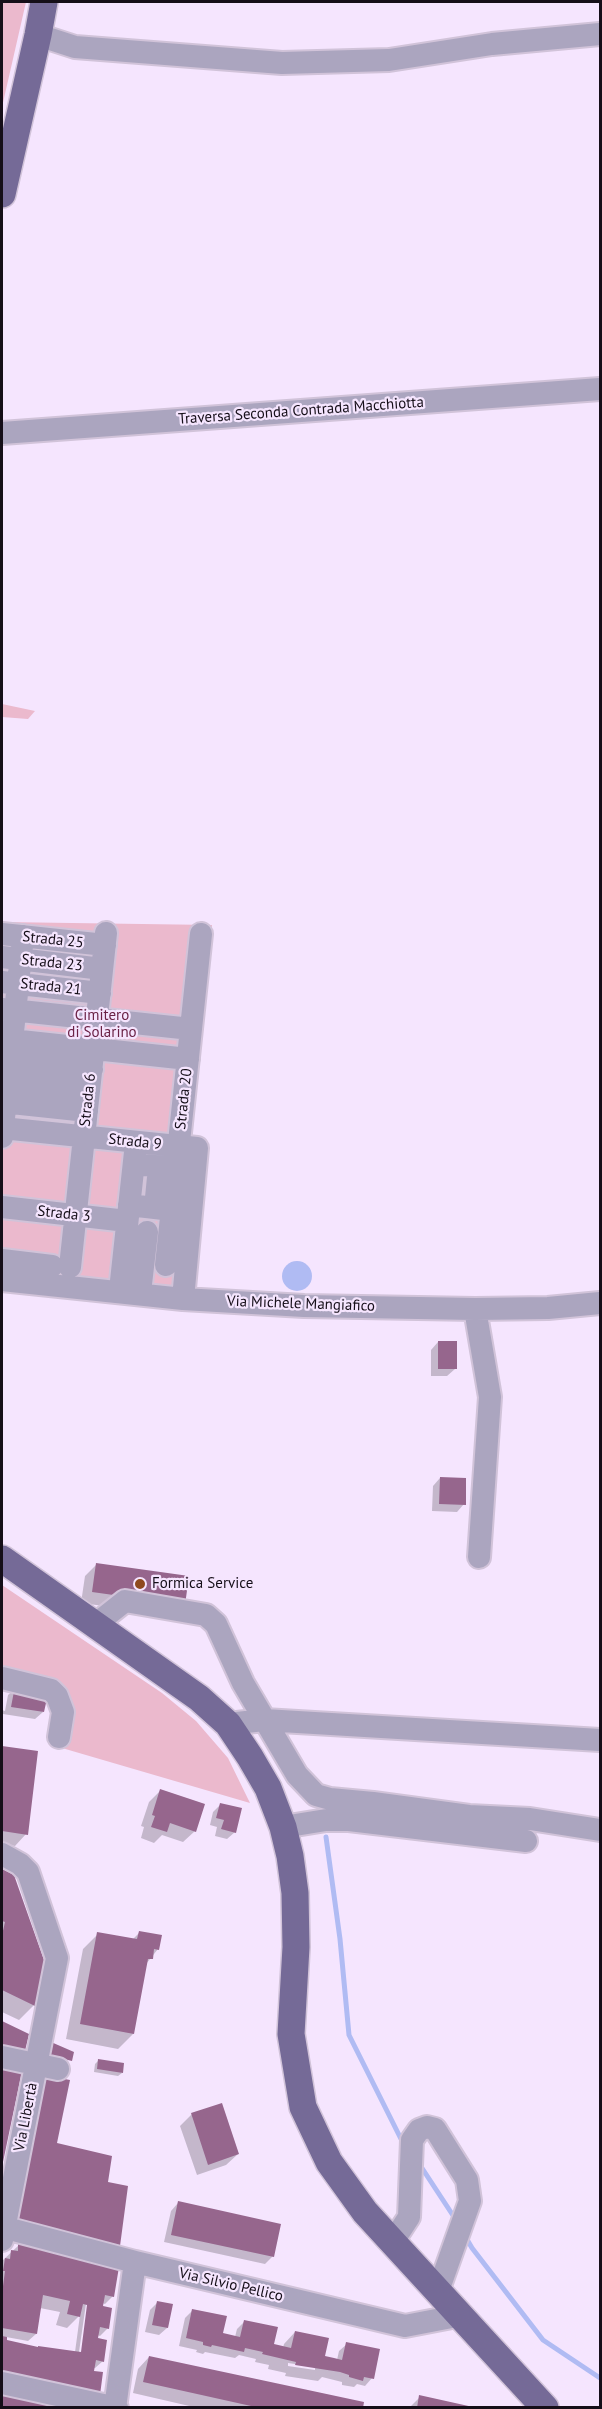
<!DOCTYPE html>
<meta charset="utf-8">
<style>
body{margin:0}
#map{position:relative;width:602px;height:2409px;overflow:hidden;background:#f5e5fe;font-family:"PT Sans",sans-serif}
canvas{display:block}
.frame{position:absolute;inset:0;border:3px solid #150e18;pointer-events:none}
</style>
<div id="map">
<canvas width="602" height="2409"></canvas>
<div class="frame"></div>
</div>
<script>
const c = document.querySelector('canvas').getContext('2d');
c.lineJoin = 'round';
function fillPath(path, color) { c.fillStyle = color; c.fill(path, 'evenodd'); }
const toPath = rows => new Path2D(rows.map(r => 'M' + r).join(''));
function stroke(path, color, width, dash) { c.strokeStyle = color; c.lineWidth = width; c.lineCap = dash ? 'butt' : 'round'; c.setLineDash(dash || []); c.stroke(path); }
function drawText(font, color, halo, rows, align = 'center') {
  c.font = font + ' "PT Sans",sans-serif'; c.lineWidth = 4.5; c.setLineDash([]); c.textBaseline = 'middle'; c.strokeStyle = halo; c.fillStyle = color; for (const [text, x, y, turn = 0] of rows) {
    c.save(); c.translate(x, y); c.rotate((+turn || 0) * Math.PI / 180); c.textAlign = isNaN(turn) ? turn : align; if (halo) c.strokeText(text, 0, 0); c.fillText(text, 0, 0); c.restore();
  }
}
fillPath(toPath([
 [2,2,26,2,2,107],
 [2,704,35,711,28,719,2,717],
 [2,922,212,925,176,1293,2,1272],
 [2,1585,162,1693,196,1721,228,1758,250,1803,62,1748,67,1709,2,1674]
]), '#ebb9cd');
fillPath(toPath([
 '282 1276a15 15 0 1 1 30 0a15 15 0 1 1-30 0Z'
]), '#b0bbf3');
fillPath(toPath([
 [438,1342,455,1369,447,1376,431,1376,431,1350],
 [440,1478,464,1504,457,1512,432,1511,433,1486],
 [97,1564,172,1615,81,1603,85,1576],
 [16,1688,43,1712,35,1719,3,1714,2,1718,2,1710,5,1711,8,1695],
 [2,1748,37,1752,26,1834,15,1846,2,1844],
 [160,1791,195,1831,183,1842,162,1835,154,1843,141,1838,144,1827,141,1826,149,1802],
 [220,1805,235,1832,227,1839,215,1836,217,1827,210,1825,213,1812],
 [2,1870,13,1876,43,1963,34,2005,19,2020,2,2012],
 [139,1933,158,1949,146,1964,133,2034,118,2049,66,2039,83,1949,98,1934,132,1940],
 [99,2060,122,2073,118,2076,94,2072,95,2064],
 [2,2068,20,2072,2,2159],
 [192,2114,238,2154,226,2165,197,2175,180,2126],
 [178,2203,273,2256,265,2264,164,2242,171,2211],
 [19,2245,117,2268,113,2296,105,2304,102,2303,101,2307,111,2309,108,2328,100,2336,97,2335,97,2339,106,2341,103,2361,95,2368,93,2368,92,2372,101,2374,98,2394,91,2402,66,2397,62,2401,2,2386,2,2261],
 [91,2269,94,2269,81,2359,78,2359],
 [40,2308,60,2312,56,2325,67,2328,80,2315,75,2352,38,2347,37,2349,5,2341,6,2337,28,2341,36,2334],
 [158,2302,167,2328,159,2335,145,2332,150,2310],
 [193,2310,222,2334,235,2337,237,2329,244,2322,273,2346,283,2348,284,2344,295,2332,324,2357,337,2360,339,2351,347,2344,372,2378,365,2386,357,2384,354,2387,342,2385,342,2382,322,2377,318,2381,285,2376,286,2373,268,2369,269,2365,255,2362,256,2359,239,2355,235,2358,205,2352,203,2354,196,2352,197,2350,179,2346,185,2318],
 [288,2363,315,2367,315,2370,288,2366],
 [149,2357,362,2408,198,2408,133,2393,138,2369],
 [420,2397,471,2408,409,2408]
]), '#0003');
stroke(toPath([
 [326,1837,340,1939,349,2035,403,2143],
 [418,2162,456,2220],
 [465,2236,472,2248,543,2340,600,2378]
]), '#b0bbf3', 5);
fillPath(toPath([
 [438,1341,457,1341,457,1369,438,1369],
 [440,1477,466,1478,466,1505,439,1504],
 [96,1563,189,1576,185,1605,92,1592],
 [15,1686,48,1694,44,1712,11,1707],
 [2,1746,38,1751,28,1835,2,1831],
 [160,1789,205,1804,196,1832,170,1823,167,1832,151,1827,155,1816,152,1815],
 [220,1803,242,1808,236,1833,221,1829,224,1820,216,1818],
 [2,1869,14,1875,45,1963,35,2006,2,1990,2,1935,5,1922,2,1921],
 [139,1931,162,1935,159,1950,154,1949,153,1959,148,1959,134,2034,80,2024,97,1932,137,1939],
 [2,2021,29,2034,25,2051,2,2046],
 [51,2042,74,2052,72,2061,48,2055],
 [98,2059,124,2063,123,2073,97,2069],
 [2,2066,22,2071,3,2162,2,2162],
 [43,2075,70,2080,57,2143,112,2156,108,2182,128,2186,120,2246,15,2221],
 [222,2103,239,2154,208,2165,191,2113],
 [178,2201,281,2224,274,2257,171,2235],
 [18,2243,119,2267,114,2297,105,2295,103,2306,112,2308,109,2329,100,2327,98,2338,107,2340,104,2362,96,2360,94,2371,103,2372,100,2395,2,2373,2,2336,7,2337,7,2340,38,2347,38,2346,81,2352,87,2305,83,2304,80,2317,67,2314,70,2301,43,2295,37,2334,2,2328,2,2286,3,2286,5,2271,3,2271,5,2258,10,2259,11,2250,18,2251],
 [157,2301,173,2304,168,2328,152,2325],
 [192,2309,227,2316,223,2333,240,2337,244,2320,278,2327,274,2344,291,2348,295,2331,329,2338,325,2356,334,2358,342,2360,346,2342,380,2349,374,2379,364,2377,363,2381,349,2377,349,2375,340,2372,295,2365,296,2362,262,2354,263,2352,245,2348,244,2352,212,2345,211,2347,203,2345,203,2342,186,2338],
 [149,2356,364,2402,363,2408,260,2408,143,2382],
 [2,2394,57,2407,57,2408,2,2408],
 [419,2395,473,2407,473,2408,417,2408]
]), '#96668d');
const minor = toPath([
 [38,35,75,47,282,63,389,60,492,44,600,34],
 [2,433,600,389],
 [2,934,105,945],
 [2,957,102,969],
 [2,982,100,993],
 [2,1009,191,1029],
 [2,1039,188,1059],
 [2,1059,92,1069],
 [2,1081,89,1091],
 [2,1102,87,1111],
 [2,1128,197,1148,183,1299],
 [2,1137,23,936],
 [136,1143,121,1281,141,1284,147,1232],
 [134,1164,176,1168],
 [129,1205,172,1210],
 [2,1207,127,1221],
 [155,1208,159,1167],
 [2,1260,52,1266],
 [166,1265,201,934],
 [70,1267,106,933],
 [2,1280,183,1299,304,1306,475,1309,548,1308,600,1303],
 [475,1309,490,1397,479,1557],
 [96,1624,125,1601,206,1615,216,1624,243,1683,297,1775,316,1795,330,1799,373,1803,469,1816,530,1819,600,1830],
 [2,1678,51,1690,57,1696,63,1712,59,1737],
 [228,1724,264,1720,600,1740],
 [283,1827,326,1820,349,1820,526,1841],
 [2,1854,20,1864,28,1872,57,1958,2,2240],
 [2,2057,58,2069],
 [2,2227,135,2262,405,2326,462,2315],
 [392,2243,409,2217,412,2140,419,2130,427,2127,435,2129,467,2180,470,2201,438,2291],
 [2,2383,117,2408],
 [115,2408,135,2262]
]);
const major = toPath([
 [2,194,38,35,44,2],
 [2,1559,199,1698,228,1724,250,1757,268,1788,283,1827,290,1856,295,1893,296,1947,291,2034,303,2107,329,2162,365,2212,545,2408]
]);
stroke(minor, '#d1c3d9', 26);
stroke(major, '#d1c3d9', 30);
stroke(minor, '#aba5bf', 22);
stroke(major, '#756a97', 27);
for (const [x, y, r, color] of [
 [140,1584,6,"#8f4a1f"]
]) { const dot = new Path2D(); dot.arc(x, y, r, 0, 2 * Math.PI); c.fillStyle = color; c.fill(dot); stroke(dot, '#f5e5fe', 2); }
drawText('15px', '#150e18', '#f5e5fe', [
 ["Traversa Seconda Contrada Macchiotta",301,411,-4],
 ["Strada 25",53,940,6],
 ["Strada 23",52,963,6],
 ["Strada 21",51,987,6],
 ["Strada 20",184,1099,-84],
 ["Strada 6",88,1100,-84],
 ["Strada 9",135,1142,6],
 ["Strada 3",64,1214,6],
 ["Via Michele Mangiafico",301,1304,2],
 ["Via Libertà",26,2117,-79],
 ["Via Silvio Pellico",231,2285,13]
]);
drawText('15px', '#6b2246', '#f5e5fe', [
 ["Cimitero",102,1016],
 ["di Solarino",102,1033]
]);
drawText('15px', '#150e18', '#f5e5fe', [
 ["Formica Service",152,1584]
], 'left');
</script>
